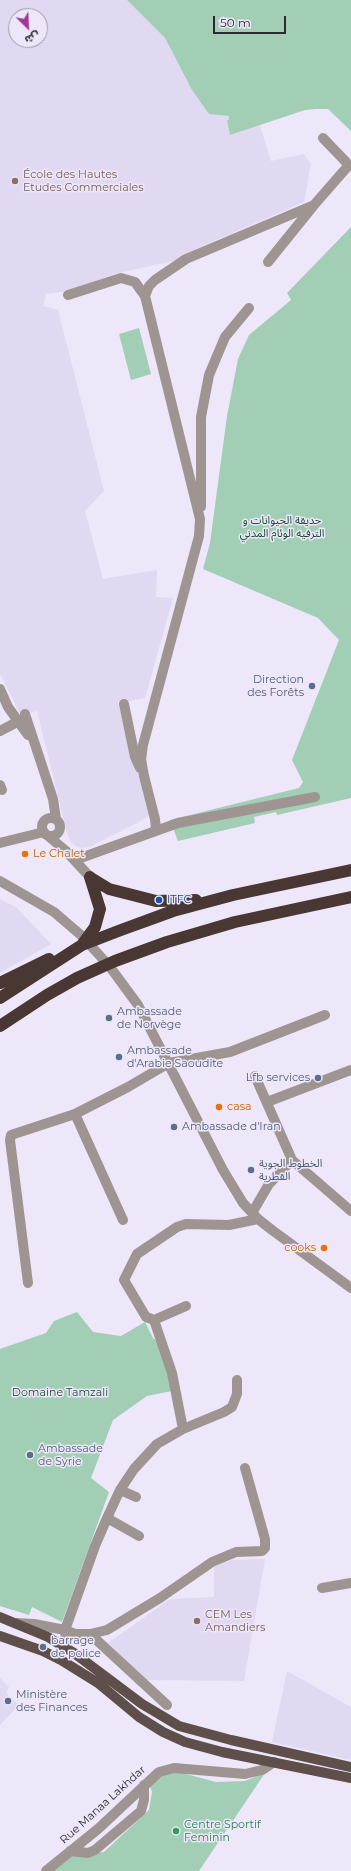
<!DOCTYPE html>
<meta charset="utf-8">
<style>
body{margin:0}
#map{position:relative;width:351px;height:1871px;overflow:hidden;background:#ede7f9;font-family:Montserrat,"Noto Sans Arabic",sans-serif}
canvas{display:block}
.north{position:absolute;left:8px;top:8px;width:40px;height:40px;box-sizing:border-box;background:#ede7f9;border:1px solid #a09ba9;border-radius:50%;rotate:156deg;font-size:11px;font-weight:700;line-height:16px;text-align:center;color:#2c2a30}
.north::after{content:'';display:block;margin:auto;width:14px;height:18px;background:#a33796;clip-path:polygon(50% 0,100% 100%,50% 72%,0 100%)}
.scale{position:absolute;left:213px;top:16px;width:73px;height:18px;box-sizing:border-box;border:2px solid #2c2a30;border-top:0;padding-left:5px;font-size:12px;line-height:14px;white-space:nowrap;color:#2c2a30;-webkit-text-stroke:3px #ede7f9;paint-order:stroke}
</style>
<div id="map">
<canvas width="351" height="1871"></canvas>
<div class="north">ش</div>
<div class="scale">50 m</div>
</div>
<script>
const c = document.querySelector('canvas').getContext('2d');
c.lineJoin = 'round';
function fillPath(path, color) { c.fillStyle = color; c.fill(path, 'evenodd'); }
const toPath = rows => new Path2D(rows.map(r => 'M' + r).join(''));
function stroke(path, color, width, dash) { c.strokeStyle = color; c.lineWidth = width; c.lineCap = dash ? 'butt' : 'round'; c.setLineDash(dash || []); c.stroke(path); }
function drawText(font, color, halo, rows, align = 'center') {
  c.font = font + ' Montserrat,"Noto Sans Arabic",sans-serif'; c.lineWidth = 3; c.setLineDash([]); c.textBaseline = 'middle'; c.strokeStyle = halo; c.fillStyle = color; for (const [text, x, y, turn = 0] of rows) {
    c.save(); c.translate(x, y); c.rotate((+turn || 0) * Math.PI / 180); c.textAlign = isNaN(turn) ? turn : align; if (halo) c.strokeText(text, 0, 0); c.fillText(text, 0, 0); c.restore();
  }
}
fillPath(toPath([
 [0,0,127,0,165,38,192,90,209,114,229,116,230,135,260,125,271,161,304,154,311,164,304,202,200,247,173,261,114,274,70,291,46,294,43,306,58,310,104,491,85,511,103,579,157,570,156,597,173,598,145,698,118,703,150,815,141,821,89,847,82,848,77,847,71,842,67,833,37,711,21,716,0,674],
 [16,16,40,16,40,40,16,40],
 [0,899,16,907,51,944,0,973],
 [265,1559,244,1681,145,1680,108,1643,170,1599,214,1597,214,1567,231,1560],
 [287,1671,351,1707,351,1760,272,1742],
 [0,1678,9,1687,6,1693,19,1705,0,1725]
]), '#e1d9f2');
fillPath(toPath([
 [127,0,351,0,351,131,328,109,316,109,305,110,230,135,227,120,229,120,229,116,209,114,192,90,165,38],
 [351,227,351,798,277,815,276,812,254,817,255,823,178,841,170,820,299,788,303,782,292,760,339,640,318,618,203,569,210,543,227,416,238,359,249,335,291,300,287,293],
 [139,328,151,374,131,380,119,334],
 [77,1312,93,1332,121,1336,145,1322,153,1338,168,1349,172,1391,147,1396,113,1420,91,1478,109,1492,62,1622,32,1607,29,1615,0,1606,0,1349,46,1333,54,1321],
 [161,1773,182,1773,216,1782,245,1781,265,1773,199,1871,48,1871,64,1857,104,1852,149,1810,152,1792,148,1780]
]), '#a1ceb4');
stroke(toPath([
 [268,262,314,205,348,166,346,162,323,138],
 [68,295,121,278,135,282,145,296],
 [201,507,201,417,209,375,225,337,249,308],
 [0,689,8,707,28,735],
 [124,704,135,757,140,768],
 [25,714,53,799,56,819],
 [0,731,19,721],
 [0,785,2,790],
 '42 827a9 9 0 1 1 18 0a9 9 0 1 1-18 0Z',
 [156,830,155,819,144,776,141,759,143,745,199,536,200,519,145,296,149,286,155,280,186,259,314,205],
 [47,835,66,851,90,877],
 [0,843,44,832],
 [75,860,178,823,315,797],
 [0,881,54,912,82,936,110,967,138,1005,223,1170,243,1203,258,1219,272,1230,351,1288],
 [255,1076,292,1160,351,1211],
 [267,1102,351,1070],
 [75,1114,123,1220],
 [252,1213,269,1184,292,1160],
 [28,1283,10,1140,11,1135,75,1114,128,1087,169,1063,230,1052,325,1015],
 [186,1306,154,1320,146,1317,124,1280,137,1254,177,1227,186,1224,229,1225,258,1219],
 [154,1320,172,1373,183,1429],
 [237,1380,237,1394,232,1407,224,1412,183,1429,157,1444,134,1469,120,1490,107,1518,95,1546,65,1630,75,1634,90,1634,107,1630,160,1598,212,1562,236,1552,262,1551,265,1548,265,1539,245,1468],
 [120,1490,136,1497],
 [107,1518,139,1536],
 [322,1588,351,1583],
 [17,1623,34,1624,65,1630,67,1649],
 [90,1634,167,1705],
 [70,1851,88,1853,95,1850,141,1811,144,1800,144,1785],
 [46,1871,98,1829,159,1772,174,1768,245,1774,262,1770,274,1762]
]), '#9e9592', 10);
stroke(toPath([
 [0,1617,48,1637,74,1653,142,1704,179,1726,231,1740,351,1767],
 [0,1636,43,1651,61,1660,98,1683,139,1717,163,1732,185,1742,222,1752,351,1778]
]), '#5e4f4b', 10);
stroke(toPath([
 [91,878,109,889,156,901,196,900],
 [82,945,95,927,100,909,90,877],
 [0,983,49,959],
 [0,998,82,945,121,930,173,911,233,895,351,870],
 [0,1026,47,995,77,978,115,961,167,942,235,922,351,897]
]), '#483733', 12);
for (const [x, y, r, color] of [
 [15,181,4,"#8d6e63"],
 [312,686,4,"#5c6f8a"],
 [25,854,4,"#e8710a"],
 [159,900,4,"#1a4fb4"],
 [109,1018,4,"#5c6f8a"],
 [119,1057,4,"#5c6f8a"],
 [318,1078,4,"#5c6f8a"],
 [219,1107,4,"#e8710a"],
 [174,1127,4,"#5c6f8a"],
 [251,1170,4,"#5c6f8a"],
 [324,1248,4,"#e8710a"],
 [30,1455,4,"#5c6f8a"],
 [197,1621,4,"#8d6e63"],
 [43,1647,4,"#5c6f8a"],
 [8,1701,4,"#5c6f8a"],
 [176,1831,4,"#2e9e5b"]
]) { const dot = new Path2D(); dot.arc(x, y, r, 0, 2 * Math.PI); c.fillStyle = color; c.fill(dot); stroke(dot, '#ede7f9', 1.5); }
drawText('11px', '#785e54', '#ede7f9', [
 ["École des Hautes",23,175],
 ["Etudes Commerciales",23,188],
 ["CEM Les",205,1615],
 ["Amandiers",205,1628]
], 'left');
drawText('11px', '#184d34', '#ede7f9', [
 ["حديقة الحيوانات و",282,521],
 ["الترفيه الوئام المدني",282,534],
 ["Domaine Tamzali",60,1393]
]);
drawText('11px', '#4e5e75', '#ede7f9', [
 ["Direction",304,680,"right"],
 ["des Forêts",304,693,"right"],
 ["Ambassade",117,1012],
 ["de Norvège",117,1025],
 ["Ambassade",127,1051],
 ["d'Arabie Saoudite",127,1064],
 ["Lfb services",310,1078,"right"],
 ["Ambassade d'Iran",182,1127],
 ["الخطوط الجوية",259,1164],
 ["القطرية",259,1177],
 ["Ambassade",38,1449],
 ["de Syrie",38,1462],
 ["barrage",51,1641],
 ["de police",51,1654],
 ["Ministère",16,1695],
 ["des Finances",16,1708]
], 'left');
drawText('11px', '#c56008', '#ede7f9', [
 ["Le Chalet",33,854],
 ["casa",227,1107],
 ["cooks",316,1248,"right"]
], 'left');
drawText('11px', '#164399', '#ede7f9', [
 ["ITFC",167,900]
], 'left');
drawText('11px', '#2c2a30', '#ede7f9', [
 ["Rue Manaa Lakhdar",103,1805,-42]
]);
drawText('11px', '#27864d', '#ede7f9', [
 ["Centre Sportif",184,1825],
 ["Feminin",184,1838]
], 'left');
</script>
